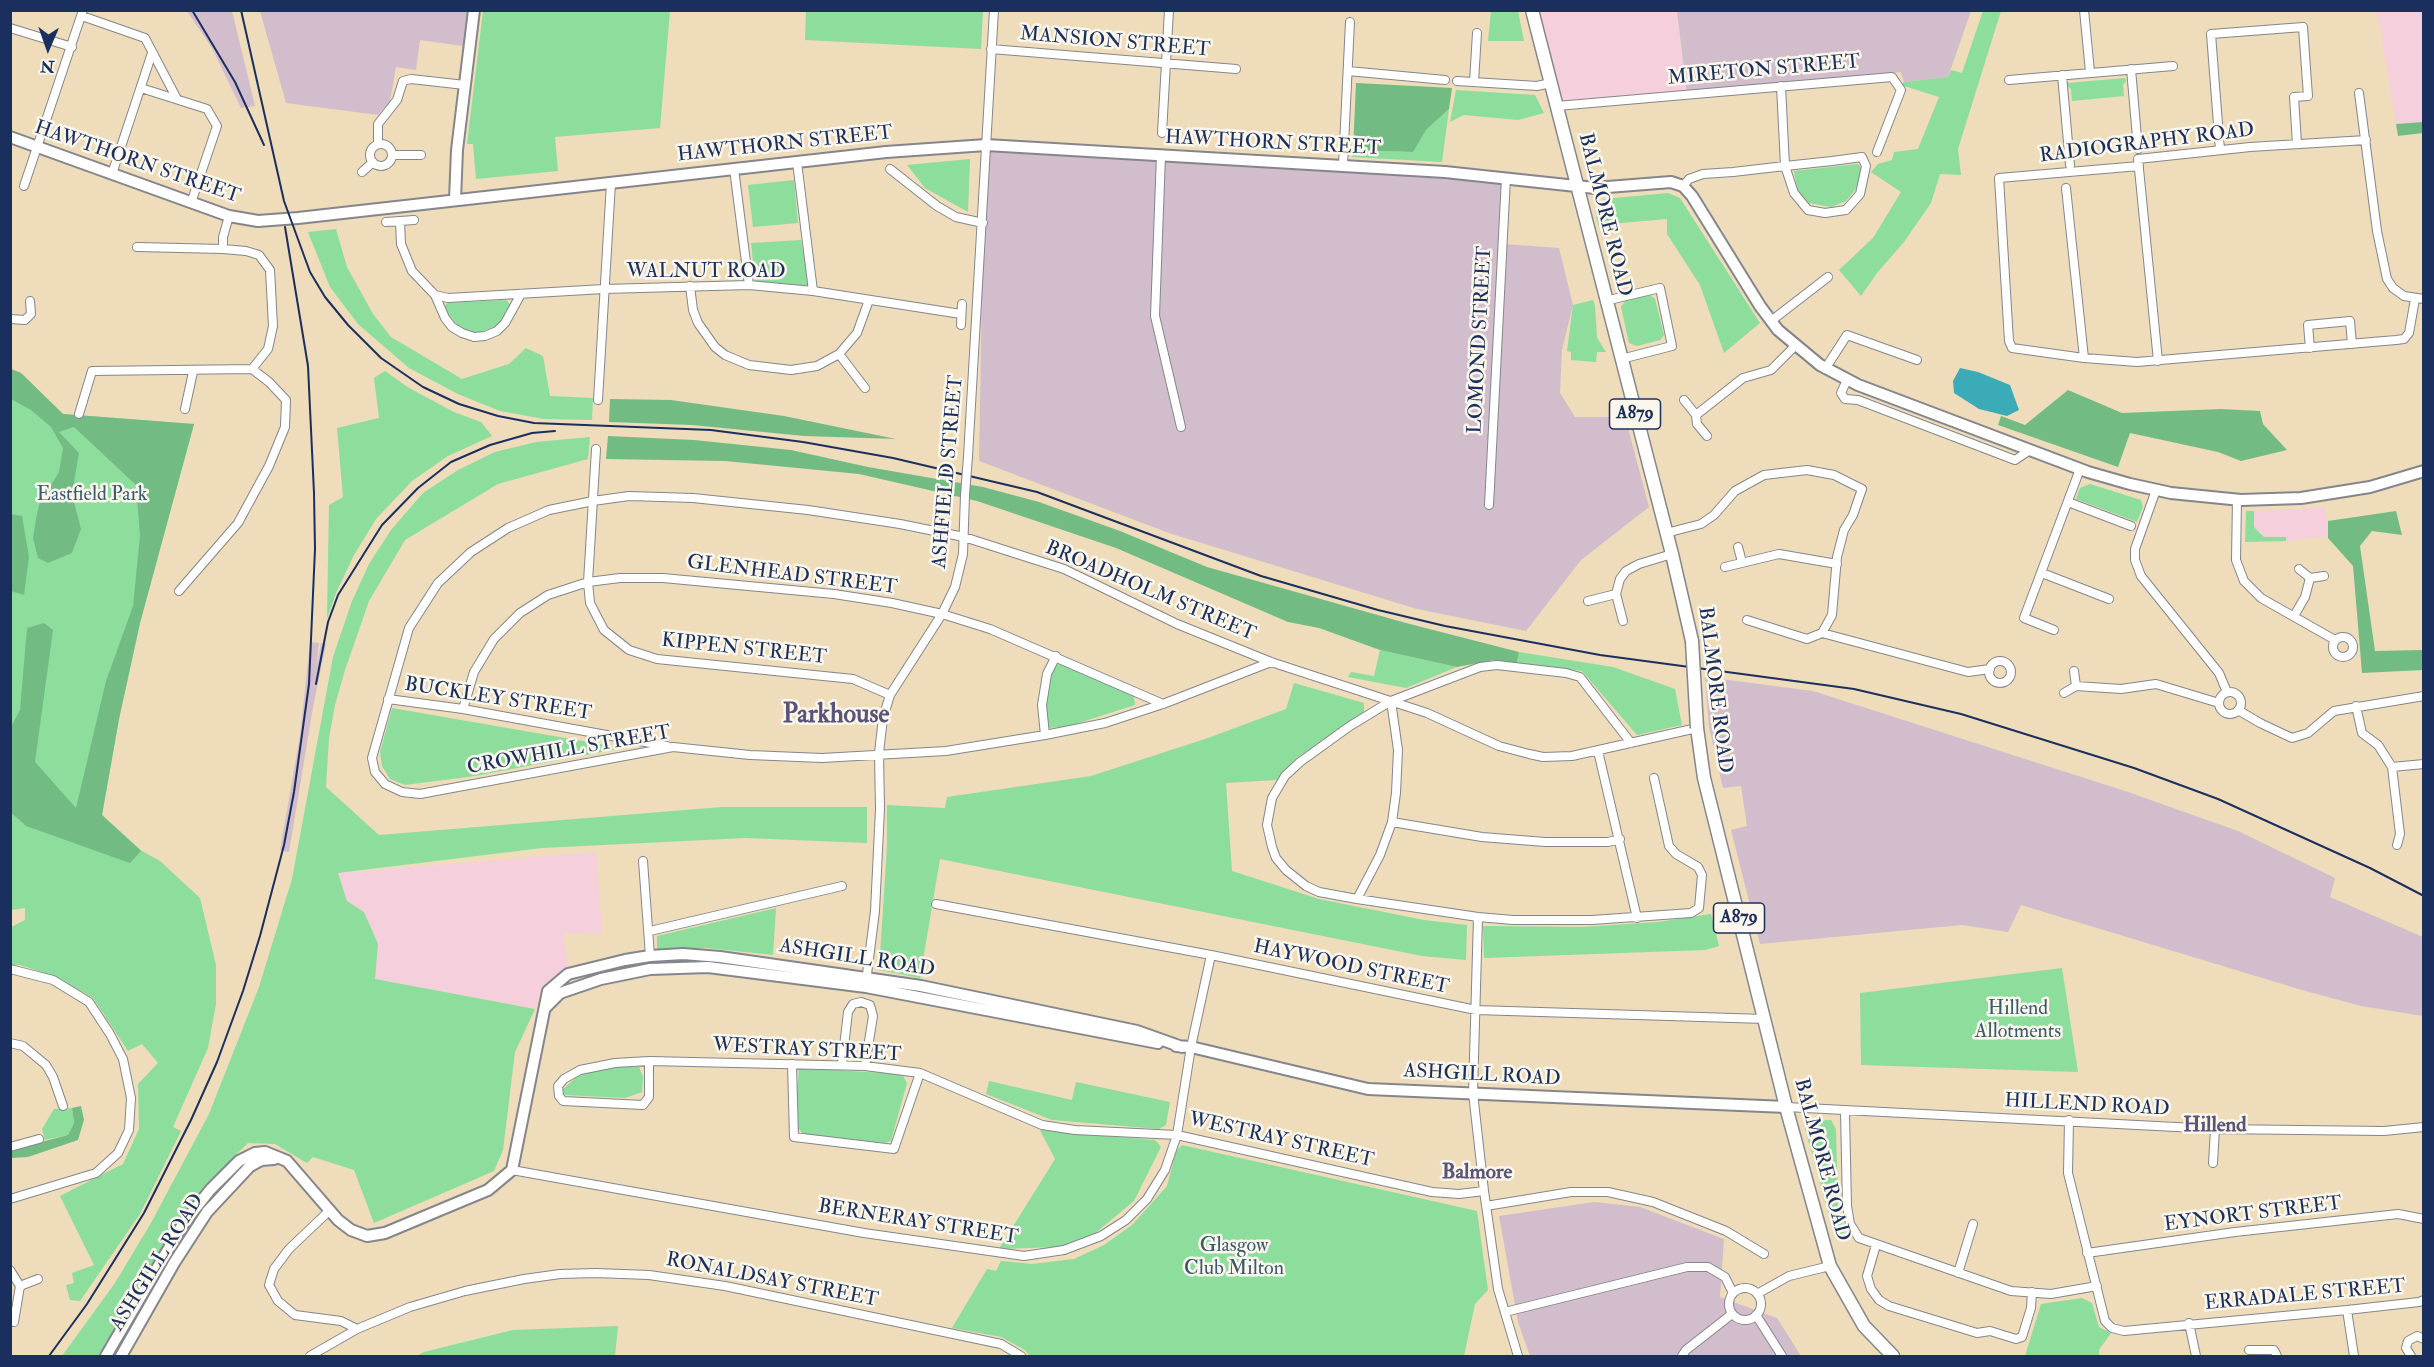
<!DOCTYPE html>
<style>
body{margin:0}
#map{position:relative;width:2434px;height:1367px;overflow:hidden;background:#eedcba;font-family:"IM FELL Double Pica",serif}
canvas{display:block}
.frame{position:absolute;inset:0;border:12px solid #1b2f5e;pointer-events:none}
.north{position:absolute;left:18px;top:18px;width:60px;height:60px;-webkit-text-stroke:4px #fbf7ec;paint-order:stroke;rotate:182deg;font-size:16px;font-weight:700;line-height:24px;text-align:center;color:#1b2f5e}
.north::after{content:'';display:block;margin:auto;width:21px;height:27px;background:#1b2f5e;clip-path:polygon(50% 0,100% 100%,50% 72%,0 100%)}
</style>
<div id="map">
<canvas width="2434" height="1367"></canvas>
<div class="frame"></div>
<div class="north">N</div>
</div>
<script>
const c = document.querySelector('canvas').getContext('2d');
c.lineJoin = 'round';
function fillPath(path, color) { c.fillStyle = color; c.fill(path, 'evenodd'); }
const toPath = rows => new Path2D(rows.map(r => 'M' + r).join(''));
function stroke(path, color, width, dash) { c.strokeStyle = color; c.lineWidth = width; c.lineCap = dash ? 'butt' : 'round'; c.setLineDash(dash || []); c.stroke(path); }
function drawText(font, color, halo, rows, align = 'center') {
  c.font = font + ' "IM FELL Double Pica",serif'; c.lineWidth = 5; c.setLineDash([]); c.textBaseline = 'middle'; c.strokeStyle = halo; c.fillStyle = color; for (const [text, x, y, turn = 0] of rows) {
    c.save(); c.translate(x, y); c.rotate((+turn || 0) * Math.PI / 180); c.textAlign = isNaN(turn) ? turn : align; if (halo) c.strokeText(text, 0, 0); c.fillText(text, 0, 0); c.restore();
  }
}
fillPath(toPath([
 [1528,11,1677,11,1686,91,1556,103],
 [2377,11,2423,11,2423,122,2396,124],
 [2325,507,2328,536,2286,541,2245,542,2246,511,2286,510],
 [596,852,602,934,563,933,568,967,547,982,540,991,535,1009,375,979,378,944,364,912,347,901,338,873]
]), '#f5cfdb');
fillPath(toPath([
 [187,11,232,11,255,106,241,108,212,48],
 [260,11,469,11,463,46,420,40,416,70,396,67,390,101,378,115,286,103],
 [1677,11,1971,11,1948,77,1904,82,1901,72,1687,94],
 [986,145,1506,178,1504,244,1559,248,1573,305,1562,350,1560,393,1575,417,1625,417,1649,507,1581,560,1526,631,1417,609,1169,533,979,461,983,223],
 [310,642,319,643,316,671,321,643,326,644,313,707,289,852,280,850,300,736],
 [1705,677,1813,691,2125,791,2238,831,2335,878,2330,897,2423,937,2423,1016,2361,1006,2302,990,2021,905,2008,932,1962,925,1760,944,1731,830,1747,826,1741,786,1723,788,1709,727],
 [1594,1202,1640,1207,1724,1239,1720,1297,1777,1318,1801,1356,1530,1356,1518,1322,1499,1216]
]), '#d1bdcc');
fillPath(toPath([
 [483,11,670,11,660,128,555,137,558,171,476,179,473,144,467,144],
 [806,11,983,11,981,49,805,40],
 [1491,11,1518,11,1524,41,1488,41],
 [1983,11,2001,11,1958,149,1961,175,1940,174,1931,203,1904,242,1877,273,1861,296,1839,270,1873,238,1901,192,1871,172,1878,164,1892,160,1894,152,1918,149,1939,97,1901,85,1904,82,1948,77,1951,70,1962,73],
 [2125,78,2126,81,2123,85,2124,96,2072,101,2071,89,2067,86,2067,83],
 [1456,90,1535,95,1544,113,1518,120,1464,115,1450,122],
 [1449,109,1442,162,1352,157,1353,150,1412,152,1426,130],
 [970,159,968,212,925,188,907,165],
 [1858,164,1862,169,1856,189,1846,201,1831,207,1809,203,1797,190,1794,171],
 [794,180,798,223,753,227,748,185],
 [1668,193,1680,198,1760,323,1724,353,1700,285,1667,234,1667,219,1598,225,1595,210,1604,199],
 [336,229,347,267,373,314,391,337,462,379,509,364,526,348,543,356,550,396,593,398,592,420,544,419,500,411,458,394,409,368,358,324,330,287,308,232],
 [801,240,809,286,755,281,751,243],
 [1650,295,1655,299,1664,335,1660,340,1637,346,1629,343,1621,307,1625,301],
 [506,300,511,305,497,326,478,333,466,331,459,327,443,308,447,303],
 [1593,300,1595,306,1597,338,1606,352,1597,352,1596,362,1571,360,1571,352,1567,351,1573,305],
 [10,369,21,373,63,414,194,424,140,623,119,719,102,815,142,851,160,861,200,898,216,965,216,1004,208,1048,173,1127,181,1131,140,1214,80,1301,70,1300,66,1285,74,1283,72,1273,94,1265,60,1196,123,1164,139,1129,138,1084,158,1063,142,1044,128,1051,93,998,57,977,20,965,11,965,11,927,25,920,25,908,11,910,11,813,26,826,11,803],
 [385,371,409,388,454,412,481,422,492,436,448,456,412,481,376,519,354,555,336,593,327,619,329,505,343,497,337,428,379,418,374,378],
 [590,437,588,459,498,484,405,540,369,601,345,670,335,705,329,738,326,787,379,835,722,807,867,807,867,843,746,838,542,848,338,873,347,901,364,912,378,944,375,979,535,1009,515,1052,503,1150,494,1171,374,1223,354,1170,313,1157,307,1163,275,1144,248,1143,203,1187,178,1225,102,1356,62,1356,115,1283,151,1223,209,1114,259,987,292,879,333,657,352,601,369,564,391,530,423,493,458,470,495,452,536,442],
 [2090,484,2141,500,2143,507,2137,522,2076,499,2080,488],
 [2246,511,2254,511,2254,527,2264,537,2286,537,2286,541,2245,542],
 [1380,650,1457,667,1406,688,1348,677,1351,672,1374,676],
 [1519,652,1613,667,1675,689,1682,725,1637,735,1582,671,1517,663],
 [1056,662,1134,696,1135,705,1066,727,1047,728,1044,707,1049,680],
 [1294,683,1364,703,1364,714,1295,759,1277,780,1226,783,1232,871,1319,899,1424,920,1467,925,1466,960,1422,956,940,859,920,978,879,970,887,847,887,805,945,808,947,797,1091,776,1208,738,1286,709],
 [392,708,623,748,475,776,405,785,390,779,382,766,380,752],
 [776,908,773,955,707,948,657,949,657,936],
 [1711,914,1719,946,1705,950,1484,958,1483,926,1582,927,1658,922],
 [2062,968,2078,1072,1861,1065,1860,993],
 [611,1066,639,1067,643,1077,642,1092,625,1098,564,1095,562,1090,578,1076],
 [799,1068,902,1074,907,1083,891,1141,880,1144,803,1134,795,1124],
 [989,1081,1072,1100,1076,1082,1170,1102,1166,1125,1159,1129,1052,1120,986,1094],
 [72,1108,74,1123,68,1135,45,1140,42,1129,54,1109],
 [1831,1120,1836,1129,1838,1210,1845,1232,1835,1237,1805,1129,1809,1121],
 [1040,1130,1155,1140,1161,1147,1134,1201,1094,1234,1060,1247,999,1249,1055,1159],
 [1182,1145,1477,1211,1488,1290,1475,1304,1464,1356,1030,1356,1025,1350,1001,1337,952,1328,987,1269,996,1271,1001,1261,1032,1264,1074,1259,1104,1245,1132,1225,1167,1186,1176,1151],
 [2082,1298,2092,1303,2099,1327,2111,1333,2099,1350,2099,1356,2025,1356,2041,1304],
 [618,1326,615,1356,416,1356,424,1352,513,1330]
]), '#8ddd9d');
fillPath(toPath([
 [1356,83,1452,88,1449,109,1426,130,1413,152,1353,150],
 [2423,122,2423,133,2398,136,2396,124],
 [11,369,21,373,63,414,194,424,140,623,119,719,102,815,141,851,130,863,26,826,11,813,10,729,20,710,27,628,44,623,53,630,35,762,76,808,106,681,133,606,140,536,136,485,74,427,59,432,79,453,72,494,81,529,72,553,48,563,38,558,33,538,36,519,39,505,59,472,63,448,51,427,31,410,11,399],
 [2068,390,2122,413,2221,409,2260,411,2263,424,2287,450,2241,461,2218,452,2130,433,2118,467,1998,425,2001,416,2025,425],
 [610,399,671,400,784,416,896,439,804,436,692,425,609,422],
 [608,436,694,440,791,450,868,467,983,487,1039,502,1120,531,1207,567,1406,623,1519,652,1517,663,1494,660,1457,667,1380,650,1319,628,1288,622,1116,548,977,501,859,474,725,461,606,459],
 [2396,511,2402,535,2372,531,2360,546,2375,651,2423,650,2423,670,2362,673,2353,566,2328,538,2328,521],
 [10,514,22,516,29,557,24,595,11,591],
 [81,1106,84,1120,78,1140,28,1157,11,1158,11,1150,68,1135,74,1123,72,1108]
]), '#72bc84');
fillPath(toPath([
 [1960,368,1978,372,2010,385,2019,410,2007,416,1979,409,1954,393,1953,381]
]), '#3aabb7');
const street = toPath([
 [2084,10,2090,72],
 [82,16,145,38,177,99],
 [10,28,72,47],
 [991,49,1236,69],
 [2131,69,2138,149],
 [1348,71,1445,80],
 [2062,75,2070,165],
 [2009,80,2173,66],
 [1457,81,1537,86,1551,83],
 [1474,82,1477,33],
 [141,88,207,109,217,126,191,203],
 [2359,93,2377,231,2387,279,2393,288,2404,296,2424,299],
 [1557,106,1892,77,1901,90,1877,152],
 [1162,133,1169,10],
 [378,144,378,124,397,100,403,81,411,79,465,85],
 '370 155a11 11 0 1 1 22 0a11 11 0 1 1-22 0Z',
 [2220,150,2211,34,2303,27,2308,96,2294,97,2297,144],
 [392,155,421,155],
 [1161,155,1155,316,1181,427],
 [797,162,813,291],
 [1343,165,1350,22],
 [2139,166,1999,178,2009,341,2012,348,2084,358,2137,362,2396,340,2404,339,2409,333,2415,299],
 [734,169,749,285],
 [890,169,937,206,956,217,983,223],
 [362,172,373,162],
 [112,174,152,53],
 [24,186,83,10],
 [1683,186,1689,179,1703,174,1733,172,1785,166,1832,161,1862,157,1866,166,1860,194,1846,210,1825,213,1808,210,1794,193,1785,166,1781,86],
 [2066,188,2084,358],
 [400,221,401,244,412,271,435,295,448,298,604,289,749,285,813,291,961,314],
 [386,222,414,220],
 [223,249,223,237,229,216],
 [690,286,693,310,698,323,715,347,725,355,749,365,791,370,817,366,839,354,857,333,869,300],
 [435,295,445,318,452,327,462,333,474,337,485,336,497,331,505,323,521,294],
 [1605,301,1660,288,1672,346,1621,359],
 [10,319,25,320,31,314,30,301],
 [1771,321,1828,277],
 [961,325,962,304],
 [2310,348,2308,325,2350,321,2352,344],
 [839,354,865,388],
 [2158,361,2138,159,2250,147,2366,140],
 [1825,369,1847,335,1917,360],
 [1847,380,1841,393,1845,399,1858,400,2015,460,2030,450],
 [598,400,611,183],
 [1684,400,1696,415,1697,424,1707,436],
 [185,409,193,372],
 [79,414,92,371,252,369,268,349,273,326,270,270,259,255,246,251,223,249,137,247],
 [1696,415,1743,378,1771,370,1795,346],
 [596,449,588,582,590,603,604,630,629,650,657,659,853,679,890,695],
 [968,456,994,10],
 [2156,490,2135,549,2135,560,2141,576,2219,673,2227,692],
 [2237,499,2236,560,2244,581,2261,598,2335,640],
 [2068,502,2131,526],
 [1489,505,1506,178],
 [1666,533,1701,524,1714,515,1735,491,1764,475,1807,470,1834,475,1862,489,1853,515,1844,530,1837,557,1832,615,1822,633],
 [1738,547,1742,562],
 [1725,567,1779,554,1837,564],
 [2042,573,2109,599],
 [2310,578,2324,576],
 [179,591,238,523,269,466,285,427,286,400,269,382,252,369],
 [1588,601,1616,594],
 [2294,616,2305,597,2310,578,2299,569],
 [1747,620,1807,639,1822,633,1968,672,1990,669],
 [1623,621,1616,594,1620,579,1626,571,1639,564,1672,554],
 [2054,630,2024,618,2080,469],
 '2333 647a10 10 0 1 1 20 0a10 10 0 1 1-20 0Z',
 '1989 672a11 11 0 1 1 22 0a11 11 0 1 1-22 0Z',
 [1271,662,1163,704,1105,723,1045,735,946,751,822,758,750,755,673,747,420,794,402,792,385,784,375,772,372,758,409,628,438,583,471,552,508,528,549,510,593,501,629,496,693,498,808,510,900,524,964,537,1064,569,1177,624,1271,662,1427,713,1499,746,1529,754,1543,757,1572,756,1697,728],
 [2074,671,2076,686],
 '2219 703a11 11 0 1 1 22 0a11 11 0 1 1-22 0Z',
 [2064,693,2076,686,2121,689,2156,684,2219,703],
 [388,699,463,709,667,746],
 [2356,706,2362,733,2378,745,2392,767,2400,834,2397,845],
 [463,709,474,672,494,639,520,613,548,595,588,582,620,578,663,578,834,594,892,603,942,614,990,629,1163,704],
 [2238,710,2260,723,2292,738,2308,733,2334,711,2424,696],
 [1045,735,1042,705,1047,674,1056,656],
 [1631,743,1580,677,1566,673,1497,665,1480,667,1391,701,1350,726,1300,762,1285,776,1272,798,1267,825,1272,847,1276,858,1286,870,1306,886,1319,892,1357,899,1478,917,1513,920,1592,920,1691,913,1699,908,1702,875,1698,867,1676,854,1669,846,1654,778],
 [1598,751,1637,918],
 [2392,767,2424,764],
 [1392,822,1482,837,1545,842,1608,842,1620,839],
 [643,861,650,956],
 [1357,899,1380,855,1392,822,1396,793,1398,750,1391,701],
 [936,904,1211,955,1476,1010,1765,1019],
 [1478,917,1473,1093,1484,1191,1498,1289,1518,1356],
 [650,931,842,886],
 [10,969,53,980,89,1002,110,1034,123,1059,131,1098,129,1130,118,1153,96,1173,10,1199],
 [866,982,875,911,880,809,879,753,883,718,890,695,942,614,955,587,963,554,965,495],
 [10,1043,23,1046,46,1065,53,1077,63,1106],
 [649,1061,649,1097,643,1105,563,1101,559,1096,558,1086,564,1079,580,1070,615,1063,649,1061,865,1066,920,1073,1042,1125,1075,1130,1177,1135,1432,1192,1459,1194,1484,1191],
 [792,1064,794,1137,894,1149,920,1073],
 [842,1064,848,1012,853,1004,861,1002,870,1005,873,1016,865,1066],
 [1786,1107,2215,1129,2384,1131,2424,1127],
 [1845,1112,1847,1206,1850,1224,1859,1238,2011,1291,2051,1294,2097,1286],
 [2069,1120,2068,1173,2105,1321,2112,1328,2124,1331,2347,1310,2419,1302,2424,1300],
 [10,1147,39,1139],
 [2213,1163,2215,1129],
 [512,1170,864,1233,1024,1256,1064,1250,1101,1236,1126,1220,1147,1199,1165,1170,1177,1135,1191,1047,1211,955],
 [1486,1206,1571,1192,1608,1192,1653,1202,1726,1231,1764,1254],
 [330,1210,289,1249,274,1269,269,1285,278,1301,295,1315,341,1321,357,1329],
 [1876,1245,1867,1276,1871,1289,1879,1300,1889,1306,1977,1333,1990,1331,2016,1339,2022,1337,2031,1308,2032,1292],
 [2087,1253,2235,1232,2398,1214,2424,1219],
 [10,1270,20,1286,14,1322],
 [1958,1273,1973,1224],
 [20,1286,38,1279],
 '1729 1304a16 16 0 1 1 32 0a16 16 0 1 1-32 0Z',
 [1757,1294,1789,1276,1830,1266],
 [2347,1310,2354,1356],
 [1505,1312,1687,1267,1708,1267,1725,1277,1733,1293],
 [1756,1315,1782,1356],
 [2189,1323,2196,1356],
 [2249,1350,2274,1350,2277,1356],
 [310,1356,357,1329,410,1307,465,1291,524,1279,560,1274,596,1273,649,1275,725,1286,1001,1344,1021,1356],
 [1682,1356,1686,1350,1732,1314],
 [2411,1356,2406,1348,2408,1341,2417,1336,2424,1339]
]);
const secondary = toPath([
 [10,137,229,216,258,221,298,218,886,152,986,145,1445,172,1595,188,1671,182,1683,186,1692,196,1760,306,1778,330,1820,365,1858,385,2088,472,2130,484,2171,493,2241,500,2301,498,2370,487,2424,471],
 [455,200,457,150,474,10],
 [545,1008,560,993,601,979,650,969,708,967,866,987,1158,1043],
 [1176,1046,1191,1047,1368,1089,1786,1107],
 [106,1356,183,1224,210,1190,239,1161,255,1153,265,1152,287,1161,338,1220,351,1230,367,1236,385,1233,488,1190,512,1170,548,991,568,974,625,960,650,956,683,954,720,957,921,986,1137,1031,1182,1047],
 [121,1356,174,1263,207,1212,250,1166,261,1160,274,1159]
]);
const primary = toPath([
 [1532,10,1672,554,1692,641],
 [1697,728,1704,778,1714,818,1786,1107,1830,1266,1864,1326,1893,1356]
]);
stroke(street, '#84868c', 10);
stroke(secondary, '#84868c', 14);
stroke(primary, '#84868c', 15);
stroke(street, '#fff', 8);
stroke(secondary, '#fff', 10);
stroke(primary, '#fff', 12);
stroke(toPath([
 [192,10,235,82,264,145],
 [241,10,284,201,310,272,325,297,348,325,381,358,423,387,459,404,498,416,534,423,711,430,803,442,893,458,1037,492,1261,576,1378,610,1445,626,1600,655,1854,689,1961,714,2134,768,2218,799,2370,868,2424,896],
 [316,684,328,622,338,595,382,525,418,488,451,462,490,445,532,433,555,431],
 [49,1356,87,1304,144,1213,191,1120,217,1062,243,991,260,936,284,845,294,792,309,684,315,549,314,493,308,366,285,227]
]), '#1b2f5e', 2);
const streetBridge = toPath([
 [965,495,968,456]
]);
const primaryBridge = toPath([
 [1692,641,1697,728]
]);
stroke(streetBridge, '#84868c', 10, []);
stroke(primaryBridge, '#84868c', 15, []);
stroke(streetBridge, '#fff', 8);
stroke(primaryBridge, '#fff', 12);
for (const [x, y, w] of [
 [1635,414,51],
 [1739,918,51]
]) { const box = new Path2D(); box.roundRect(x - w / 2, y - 15, w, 30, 4.5); c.fillStyle = '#fbf7ec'; c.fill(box); stroke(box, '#1b2f5e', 1.5); }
drawText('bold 18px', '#1b2f5e', null, [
 ["A879",1635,414],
 ["A879",1739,918]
]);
drawText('20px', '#1b2f5e', '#fbf7ec', [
 ["MANSION STREET",1115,43,5],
 ["MIRETON STREET",1764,71,-5],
 ["HAWTHORN STREET",1273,144,3],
 ["RADIOGRAPHY ROAD",2147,144,-7],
 ["HAWTHORN STREET",785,145,-6],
 ["HAWTHORN STREET",137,163,19],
 ["BALMORE ROAD",1604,215,76],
 ["WALNUT ROAD",706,273],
 ["LOMOND STREET",1481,340,-87],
 ["ASHFIELD STREET",949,472,-85],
 ["GLENHEAD STREET",792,576,7],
 ["BROADHOLM STREET",1150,592,23],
 ["KIPPEN STREET",744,650,6],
 ["BALMORE ROAD",1714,690,83],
 ["BUCKLEY STREET",498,700,9],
 ["CROWHILL STREET",569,751,-10],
 ["ASHGILL ROAD",857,959,9],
 ["HAYWOOD STREET",1351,968,12],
 ["WESTRAY STREET",807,1051,3],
 ["ASHGILL ROAD",1482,1076,3],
 ["HILLEND ROAD",2087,1106,3],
 ["WESTRAY STREET",1281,1141,13],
 ["BALMORE ROAD",1821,1160,75],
 ["EYNORT STREET",2253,1215,-7],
 ["BERNERAY STREET",918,1223,9],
 ["ASHGILL ROAD",158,1263,-58],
 ["RONALDSAY STREET",772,1281,11],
 ["ERRADALE STREET",2305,1296,-5]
]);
drawText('20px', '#385a6e', '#fbf7ec', [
 ["Eastfield Park",92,496],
 ["Hillend",2018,1010],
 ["Allotments",2018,1033],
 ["Glasgow",1234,1247],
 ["Club Milton",1234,1270]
]);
drawText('bold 21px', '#595479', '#fbf7ec', [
 ["Hillend",2215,1126],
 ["Balmore",1477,1173]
]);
drawText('bold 26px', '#595479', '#fbf7ec', [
 ["Parkhouse",836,716]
]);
</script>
